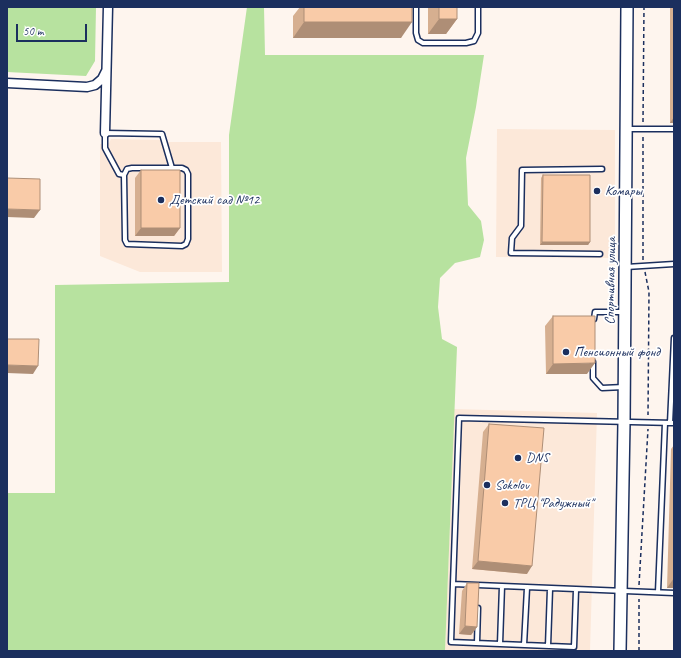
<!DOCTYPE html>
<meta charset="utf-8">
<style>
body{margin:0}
#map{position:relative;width:681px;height:658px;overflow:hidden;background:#fef5ee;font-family:Caveat,sans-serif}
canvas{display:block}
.frame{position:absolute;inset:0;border:8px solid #1b2f5e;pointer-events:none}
.scale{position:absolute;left:16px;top:24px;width:71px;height:18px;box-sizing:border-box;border:2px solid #1b2f5e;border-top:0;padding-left:5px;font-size:12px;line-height:14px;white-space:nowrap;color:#1b2f5e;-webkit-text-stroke:3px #fff;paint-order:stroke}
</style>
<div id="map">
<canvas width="681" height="658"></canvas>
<div class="frame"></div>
<div class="scale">50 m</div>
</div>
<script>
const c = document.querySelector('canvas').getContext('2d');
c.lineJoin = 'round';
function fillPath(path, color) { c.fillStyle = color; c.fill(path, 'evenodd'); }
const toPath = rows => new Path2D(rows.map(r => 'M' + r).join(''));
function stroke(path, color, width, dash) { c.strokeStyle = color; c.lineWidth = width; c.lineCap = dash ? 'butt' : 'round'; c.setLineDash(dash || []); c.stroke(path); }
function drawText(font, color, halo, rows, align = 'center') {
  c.font = font + ' Caveat,sans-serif'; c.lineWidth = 3.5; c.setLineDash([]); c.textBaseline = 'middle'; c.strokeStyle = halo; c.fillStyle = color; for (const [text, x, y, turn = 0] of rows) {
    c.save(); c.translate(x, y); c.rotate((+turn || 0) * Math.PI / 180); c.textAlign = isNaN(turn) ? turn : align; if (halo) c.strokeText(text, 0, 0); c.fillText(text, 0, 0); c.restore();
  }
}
fillPath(toPath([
 [497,129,615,130,615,258,496,257],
 [111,139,160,140,161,142,221,142,222,272,140,272,100,256,100,144,109,143],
 [454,409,597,413,590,651,445,651]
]), '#fce8d9');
fillPath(toPath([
 [7,7,96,7,95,61,86,76,7,72],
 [247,7,264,7,265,55,484,55,476,107,466,158,468,205,481,221,484,240,480,257,455,263,440,278,438,307,442,339,457,347,445,651,7,651,7,493,55,493,55,285,229,282,229,135]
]), '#b7e29f');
const lane = toPath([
 [416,7,416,33,418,40,423,43,466,43,474,41,478,33,478,7],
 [627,129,674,129],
 [132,168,182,168,186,170,188,174,188,239,186,244,182,246,127,244,125,240,124,175,127,169,132,168],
 [124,175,119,174,105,148,105,133,162,134,172,168],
 [600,254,511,253,512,238,521,226,522,170,602,169],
 [626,267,674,264],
 [594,319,595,312,625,312],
 [593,362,593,378,602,388,624,387],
 [670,423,674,338],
 [674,423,459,418,453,584,674,593],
 [453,584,451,642,574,647,576,590],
 [658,592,665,423],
 [477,643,478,608],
 [500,644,502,586],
 [524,645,527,588],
 [548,646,550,589]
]);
const street = toPath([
 [7,83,87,87,95,85,102,79,106,71],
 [105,133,108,7]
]);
const secondary = toPath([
 [620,651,624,422,627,7]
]);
stroke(lane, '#1b2f5e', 7);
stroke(street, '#1b2f5e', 11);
stroke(secondary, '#1b2f5e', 14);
stroke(toPath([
 [643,122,644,7],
 [643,260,643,136],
 [645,272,649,292,648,415],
 [639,585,648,429],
 [639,651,639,599]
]), '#1b2f5e', 1.5, [4, 3]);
stroke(lane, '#fff', 4);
stroke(street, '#fff', 8);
stroke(secondary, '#fff', 11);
fillPath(toPath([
 [300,7,412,7,401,38,293,38,293,16],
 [428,7,457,7,457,19,446,34,428,34],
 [670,7,674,7,674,123,670,123],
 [141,170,180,228,174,236,135,236,135,178],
 [543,175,590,242,588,245,540,245,541,178],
 [553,316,587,374,546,374,545,326],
 [489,424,527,574,472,569,483,432],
 [674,445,674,588,667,588,671,449],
 [467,583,477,627,471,635,459,634,462,591]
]), '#d6af90');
fillPath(toPath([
 [439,19,457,19,446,34,428,34],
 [304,22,412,22,401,38,293,38],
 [674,117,674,123,670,123],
 [7,209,40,210,34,218,7,217],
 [141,228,180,228,174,236,135,236],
 [542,242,590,242,588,245,540,245],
 [595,363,587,374,546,374,553,364],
 [7,365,38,366,33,374,7,373],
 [478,561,532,566,527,574,472,569],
 [674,578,674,588,667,588],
 [465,626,477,627,471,635,459,634]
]), '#ae8e76');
const building = toPath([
 [304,7,412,7,412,22,304,22,304,7],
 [439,7,457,7,457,19,439,19,439,7],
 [141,170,180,170,180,228,141,228,141,170],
 [543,175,590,175,590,242,542,242,543,175],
 [7,178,40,179,40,210,7,209,7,178],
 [553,316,595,316,595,363,553,364,553,316],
 [7,339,39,339,38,366,7,365,7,339],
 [489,424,544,428,532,566,478,561,489,424],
 [467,583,479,583,477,627,465,626,467,583]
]);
fillPath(building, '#f9cba8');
stroke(building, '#ae8e76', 1);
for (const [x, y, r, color] of [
 [597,191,4,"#1b2f5e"],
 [161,200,4,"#1b2f5e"],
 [566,352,4,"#1b2f5e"],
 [518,458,4,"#1b2f5e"],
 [487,485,4,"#1b2f5e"],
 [505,503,4,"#1b2f5e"]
]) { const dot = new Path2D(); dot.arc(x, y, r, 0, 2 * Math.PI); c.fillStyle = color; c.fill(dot); stroke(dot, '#fff', 1.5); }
drawText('14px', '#1b2f5e', '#fff', [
 ["Комары",605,191],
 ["Детский сад №12",169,200],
 ["Пенсионный фонд",574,352],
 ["DNS",526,458],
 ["Sokolov",495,485],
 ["ТРЦ \"Радужный\"",513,503]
], 'left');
drawText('14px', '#1b2f5e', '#fff', [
 ["Спортивная улица",611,281,-89]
]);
</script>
